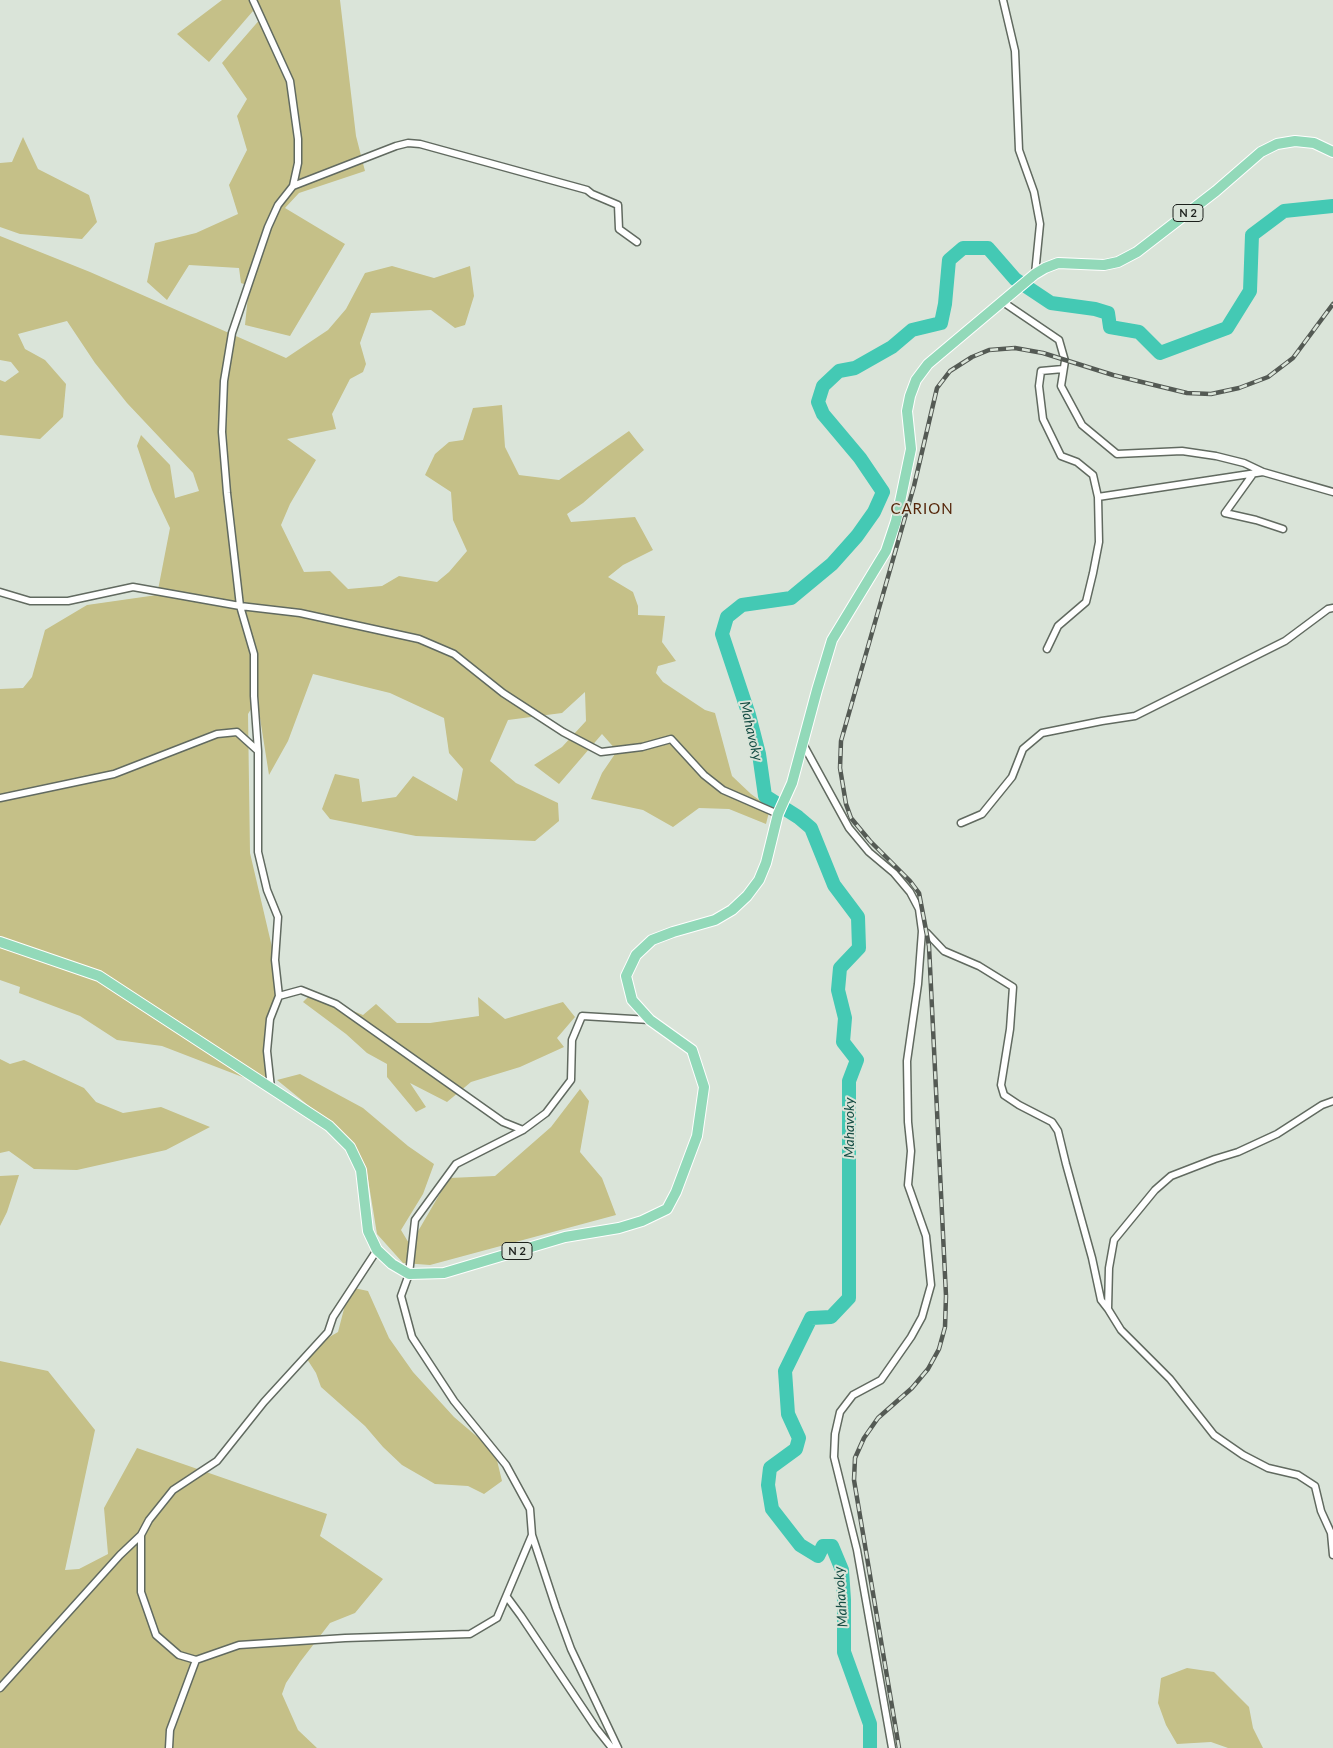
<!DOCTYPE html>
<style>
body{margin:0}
canvas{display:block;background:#dae4d9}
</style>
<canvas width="1333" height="1748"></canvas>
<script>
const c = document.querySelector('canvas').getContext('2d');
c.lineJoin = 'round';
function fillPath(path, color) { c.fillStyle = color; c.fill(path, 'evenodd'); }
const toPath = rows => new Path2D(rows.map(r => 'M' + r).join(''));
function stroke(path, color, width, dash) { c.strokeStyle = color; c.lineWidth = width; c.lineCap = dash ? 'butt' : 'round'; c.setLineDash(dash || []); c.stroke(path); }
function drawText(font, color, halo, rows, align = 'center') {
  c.font = font + ' Lato,sans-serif'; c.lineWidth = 4; c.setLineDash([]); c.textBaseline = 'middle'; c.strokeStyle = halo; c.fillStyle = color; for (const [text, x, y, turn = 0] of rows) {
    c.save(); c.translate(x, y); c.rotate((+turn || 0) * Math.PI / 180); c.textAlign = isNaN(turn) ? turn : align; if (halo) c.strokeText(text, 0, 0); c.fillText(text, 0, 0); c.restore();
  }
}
fillPath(toPath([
 [222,0,340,0,356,136,365,171,299,193,285,208,345,244,290,336,245,325,249,286,241,283,239,268,189,265,167,300,147,282,155,243,196,233,238,214,229,185,247,150,237,116,247,99,222,63,262,17,253,11,209,62,177,34],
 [23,137,38,169,89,195,97,222,82,239,20,234,0,227,0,163,12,162],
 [0,236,90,272,286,358,328,330,346,309,365,273,392,266,434,278,470,266,474,296,465,325,455,328,431,310,371,313,360,343,366,364,363,372,350,379,332,414,336,429,287,439,316,460,290,504,281,525,304,572,330,571,348,589,382,586,399,576,437,582,449,572,467,551,453,520,451,492,425,475,435,454,449,442,463,440,473,408,502,405,505,447,519,475,559,480,629,431,644,450,583,503,567,514,571,522,635,517,653,550,623,565,608,577,633,592,638,606,638,615,665,616,662,642,676,661,658,666,656,673,663,682,705,710,715,713,732,776,751,794,770,808,766,824,729,809,699,808,673,827,643,810,591,799,602,773,617,751,602,734,559,784,534,765,562,747,586,721,585,692,562,713,508,720,490,761,516,783,558,803,559,821,535,841,416,836,330,819,322,809,335,774,359,779,362,802,396,797,413,776,457,801,463,769,449,753,444,718,390,693,313,674,288,741,269,775,257,699,248,714,250,853,275,960,279,995,267,1051,271,1088,162,1046,117,1040,80,1016,19,993,20,987,0,980,0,689,23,688,32,677,45,630,87,605,157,595,170,528,152,490,137,446,141,435,170,465,175,498,199,491,193,473,127,403,95,363,67,321,18,334,25,349,45,360,66,384,63,417,40,439,0,435,0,380,5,382,19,372,11,362,0,360],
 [311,994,363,1015,376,1004,397,1023,430,1023,479,1016,478,997,505,1019,563,1002,575,1017,557,1038,564,1047,520,1067,471,1082,447,1102,410,1083,426,1107,416,1112,387,1077,387,1064,367,1053,346,1034,303,1002],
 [0,1059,10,1064,24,1060,84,1088,96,1102,123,1113,161,1107,210,1127,166,1150,77,1170,34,1169,9,1151,0,1153],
 [300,1074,363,1108,408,1146,434,1164,423,1194,401,1230,410,1245,449,1178,495,1176,551,1127,580,1089,589,1101,580,1152,602,1178,616,1215,430,1265,403,1263,377,1234,366,1167,352,1141,277,1080],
 [19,1175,7,1212,0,1226,0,1176],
 [354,1288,368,1291,389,1338,413,1372,454,1417,495,1452,502,1481,484,1494,468,1486,435,1484,402,1465,383,1447,365,1426,321,1387,316,1373,307,1359,326,1339,338,1332,345,1305],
 [0,1361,48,1371,95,1430,65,1570,79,1569,108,1554,104,1508,137,1448,327,1514,320,1536,383,1579,355,1613,330,1623,300,1662,286,1683,282,1694,298,1730,317,1748,0,1748],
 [1187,1668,1214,1672,1249,1707,1253,1728,1263,1748,1228,1748,1211,1742,1177,1744,1166,1725,1158,1703,1161,1678]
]), '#c5c088');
stroke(toPath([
 [870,1748,870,1724,844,1652,844,1600,842,1570,832,1546,823,1546,818,1556,800,1545,772,1509,768,1485,770,1468,796,1449,799,1438,788,1414,785,1371,811,1318,831,1317,849,1298,849,1081,857,1060,843,1042,845,1018,838,990,840,968,859,948,858,917,834,885,811,828,798,817,765,796,759,754,749,715,722,634,727,617,742,605,791,598,832,564,857,536,874,512,883,492,860,458,823,414,818,402,823,386,839,371,855,368,892,347,912,330,941,323,945,304,949,260,963,248,988,248,1015,279,1051,303,1095,309,1108,313,1110,327,1139,332,1160,353,1227,328,1250,291,1252,235,1284,211,1333,206]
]), '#44c9b4', 14);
const minor = toPath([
 [253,0,290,81,298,139,298,163,293,186,278,205,268,227,232,333,224,381,222,432,227,493,240,606,254,654,254,696,258,751],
 [1003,0,1015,51,1019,150,1034,192,1040,224,1035,274],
 [293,186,396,146,408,143,420,144,587,190,592,194,618,205,619,229,637,242],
 [1003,302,1059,340,1065,361,1061,386,1082,425,1117,454,1182,451,1216,456,1244,463,1263,472,1333,492],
 [1063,369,1041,371,1039,386,1043,419,1061,456,1077,462,1093,475,1098,497,1263,472],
 [1253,474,1225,513,1256,520,1283,529],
 [0,592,30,601,68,601,133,587,240,606,300,613,419,639,454,654,503,693,563,732,601,752,642,747,671,739,704,775,723,790,778,814],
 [1047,649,1058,626,1086,602,1093,573,1099,542,1098,497],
 [803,744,849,828,869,852,894,873,910,892,919,909,922,931,918,984,907,1061,908,1122,911,1151,908,1185,926,1236,931,1285,922,1317,911,1337,881,1380,853,1395,840,1412,835,1434,834,1457,857,1550,892,1748],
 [0,798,114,774,217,734,237,732,258,751,258,852,267,890,278,917,275,960,279,996],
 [961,823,982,814,1012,777,1023,749,1042,733,1102,721,1135,716,1285,641,1328,609,1333,608],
 [922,931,927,933,944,951,979,966,1013,987,1010,1029,1001,1085,1004,1095,1019,1105,1052,1122,1058,1131,1066,1164,1092,1258,1101,1300,1108,1309],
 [271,1088,267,1051,270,1019,279,996,301,990,336,1004,503,1122,523,1130],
 [1333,1101,1322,1105,1277,1134,1238,1152,1215,1159,1171,1176,1155,1190,1114,1240,1109,1268,1108,1309,1121,1330,1170,1379,1214,1435,1243,1455,1268,1468,1298,1475,1315,1486,1321,1511,1331,1533,1333,1555],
 [141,1535,141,1592,156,1635,179,1655,196,1660],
 [532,1535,556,1608,571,1649,618,1748],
 [507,1597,521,1616,596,1728,612,1748],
 [0,1688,120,1555,141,1535,149,1520,173,1490,217,1461,264,1402,328,1332,333,1317,377,1250],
 [169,1748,170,1730,196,1660,239,1645,345,1638,470,1634,497,1618,532,1535,530,1509,506,1465,454,1401,412,1337,401,1296,409,1274,415,1220,456,1164,523,1130,546,1113,571,1080,572,1040,582,1016,650,1020]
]);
const primary = toPath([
 [0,942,99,976,329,1126,350,1147,361,1170,368,1231,377,1250,392,1264,409,1274,444,1273,565,1237,619,1228,642,1221,667,1209,676,1192,697,1136,704,1087,692,1050,650,1020,632,1000,626,976,636,955,652,940,673,932,715,920,732,910,747,896,759,880,766,863,778,814,792,783,817,690,832,640,886,551,896,521,911,449,907,411,910,396,916,380,928,364,1035,274,1045,268,1058,263,1104,265,1118,262,1137,252,1216,191,1261,152,1277,144,1295,141,1314,143,1333,152]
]);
stroke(minor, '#616a60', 9);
stroke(primary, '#fff', 12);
stroke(minor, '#fff', 6);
stroke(primary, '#92d9b9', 10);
const rail = toPath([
 [899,1748,854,1480,855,1458,864,1438,878,1418,912,1388,928,1369,939,1349,945,1327,946,1296,929,946,919,893,910,881,870,841,851,818,846,804,840,768,841,741,914,486,937,388,950,371,972,357,989,350,1015,348,1043,353,1113,375,1187,393,1211,394,1239,388,1268,377,1293,358,1333,304]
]);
stroke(rail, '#545a54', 4.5);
stroke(rail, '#dae4d9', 2.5, [8]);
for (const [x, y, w] of [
 [1188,213,30],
 [517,1251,30]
]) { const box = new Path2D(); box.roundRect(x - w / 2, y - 8.5, w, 17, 4); c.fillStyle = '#dae4d9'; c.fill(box); stroke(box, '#1c201c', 1); }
drawText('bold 11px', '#1c201c', null, [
 ["N 2",1188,213],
 ["N 2",517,1251]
]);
drawText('italic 14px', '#144c43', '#dae4d9', [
 ["Mahavoky",751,731,77],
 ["Mahavoky",849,1128,-90],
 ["Mahavoky",841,1597,-94]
]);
c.letterSpacing = '1px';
drawText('15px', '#55260a', '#dae4d9', [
 ["CARION",922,509]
]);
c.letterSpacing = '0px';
</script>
